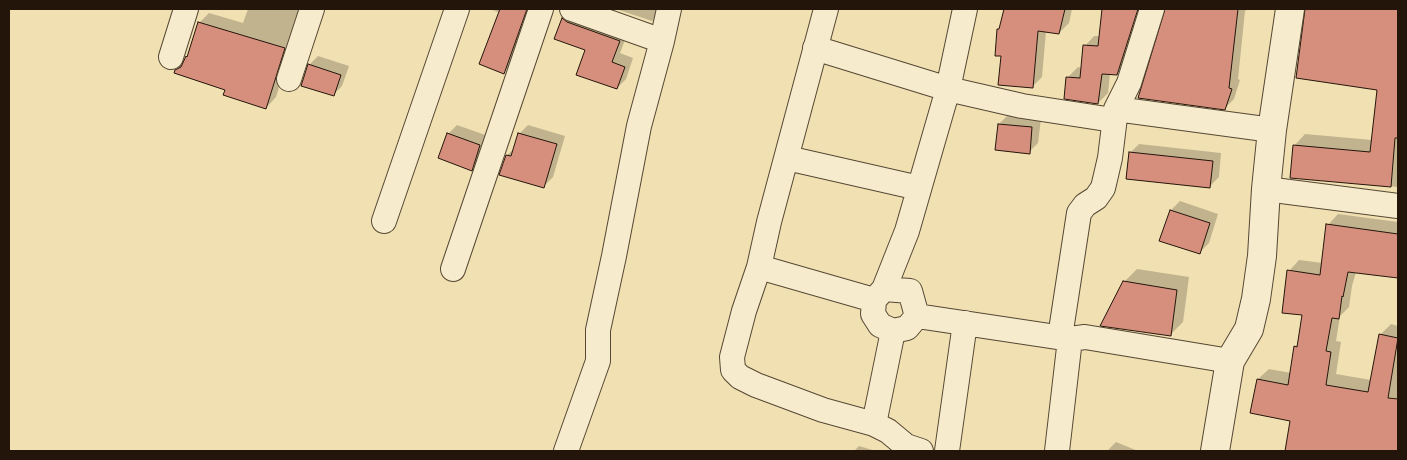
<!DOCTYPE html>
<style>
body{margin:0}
#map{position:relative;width:1407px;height:460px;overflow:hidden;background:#f1e0b2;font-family:"Sorts Mill Goudy",serif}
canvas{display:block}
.frame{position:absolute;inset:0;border:10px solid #23150a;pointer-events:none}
</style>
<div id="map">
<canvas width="1407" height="460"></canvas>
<div class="frame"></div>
</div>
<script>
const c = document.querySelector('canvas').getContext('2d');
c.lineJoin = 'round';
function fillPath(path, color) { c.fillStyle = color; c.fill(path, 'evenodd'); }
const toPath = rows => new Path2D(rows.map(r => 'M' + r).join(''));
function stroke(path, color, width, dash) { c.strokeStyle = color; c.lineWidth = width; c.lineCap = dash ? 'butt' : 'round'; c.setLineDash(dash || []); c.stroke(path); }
fillPath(toPath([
 [248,9,304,9,276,97,266,108,227,89,176,71,189,55,199,23,209,13,243,23],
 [490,9,532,9,512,63,504,72,500,13],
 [616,9,661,9,660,13,652,21],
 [1005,9,1072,9,1069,23,1059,33,1046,31,1042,77,1032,87,1002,55,1001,27],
 [1104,9,1144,9,1127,64,1117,74,1110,73,1108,93,1098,103,1068,77,1078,67,1083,68,1085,46,1094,36,1101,36],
 [1166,9,1248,9,1245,11,1238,79,1240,80,1234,99,1225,108,1166,13],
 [1306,9,1398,9,1398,187,1291,177,1294,146,1305,134,1372,140,1379,89],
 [571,10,628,32,620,53,633,58,626,79,617,88,563,19],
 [318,56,349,66,342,86,333,95,309,65],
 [1008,115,1041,119,1038,143,1029,152,999,124],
 [457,125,488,136,480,160,471,169,448,134],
 [528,125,565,136,553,177,544,186,507,155,515,148,519,134],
 [1139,144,1221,153,1219,177,1210,186,1130,153],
 [1180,201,1218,214,1209,243,1200,252,1171,210],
 [1338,214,1398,222,1398,277,1356,272,1352,286,1349,307,1340,316,1336,341,1341,342,1336,374,1371,380,1380,335,1391,324,1398,326,1398,451,1286,451,1292,420,1258,379,1269,369,1291,373,1295,347,1299,343,1304,314,1289,271,1299,260,1323,263,1328,225],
 [1137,269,1189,277,1183,322,1170,335,1124,282],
 [1116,442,1138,451,1107,451],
 [859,446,876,451,854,451]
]), '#0003');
const building = toPath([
 [500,9,527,9,504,74,479,64,500,9],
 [1004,9,1065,9,1059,34,1038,31,1033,88,998,85,1001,56,995,56,997,29,999,29,1004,9],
 [1102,9,1138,9,1117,75,1102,74,1098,104,1064,99,1066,77,1080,78,1083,45,1098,46,1102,9],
 [1165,9,1238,9,1229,88,1232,89,1225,110,1138,98,1165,9],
 [1305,9,1398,9,1398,138,1395,138,1391,187,1290,178,1293,145,1370,152,1377,90,1296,78,1305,9],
 [562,18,567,22,620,41,612,62,625,67,617,89,576,75,585,50,554,39,562,18],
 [198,22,285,48,266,109,223,95,225,90,174,73,175,70,181,67,186,56,187,57,198,22],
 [308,64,341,75,334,96,301,86,308,64],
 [998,124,1032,127,1030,154,995,150,998,124],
 [447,133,480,145,472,171,438,158,447,133],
 [518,133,557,144,544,188,499,175,506,155,511,156,518,133],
 [1129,152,1213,161,1210,188,1126,179,1129,152],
 [1170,210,1210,223,1200,254,1159,241,1170,210],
 [1326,224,1398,234,1398,278,1348,272,1343,297,1342,296,1339,319,1332,318,1326,351,1331,352,1326,385,1368,392,1379,334,1398,338,1388,398,1398,399,1398,451,1285,451,1290,421,1250,413,1257,379,1288,385,1294,346,1297,347,1302,315,1282,313,1287,270,1320,275,1326,224],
 [1123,281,1177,290,1171,336,1100,326,1123,281]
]);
fillPath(building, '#d78f7d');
stroke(building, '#23150a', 1);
const minor = toPath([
 [572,9,662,41],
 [826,9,769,222,759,267,874,300],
 [815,48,948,89,1022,106,1113,120],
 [171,57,186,9],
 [289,79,312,9],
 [1116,109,1272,130],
 [787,158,919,188],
 [1266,189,1398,206],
 [384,221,457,9],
 [759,267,744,311,732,357,733,370,740,377,756,385,823,410,874,424,888,431,906,446,921,451],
 [453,269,541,9],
 [884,289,910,291,917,316,907,328,893,331,880,325,873,314,874,300,884,289,907,231,948,89,965,9],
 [917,316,1070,339,1085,337,1230,361],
 [1060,337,1079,213,1085,205,1096,198,1103,188,1110,158,1116,109,1129,83,1152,9],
 [874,424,893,331],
 [566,451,598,361,598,330,614,256,639,126,662,41,669,9],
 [947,451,965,323],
 [1057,451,1070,339]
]);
const tertiary = toPath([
 [1215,451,1230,361,1249,329,1256,299,1262,256,1266,189,1272,130,1290,9]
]);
stroke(minor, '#564834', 26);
stroke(tertiary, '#564834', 30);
stroke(minor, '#f6ebcd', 24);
stroke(tertiary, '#f6ebcd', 28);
</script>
